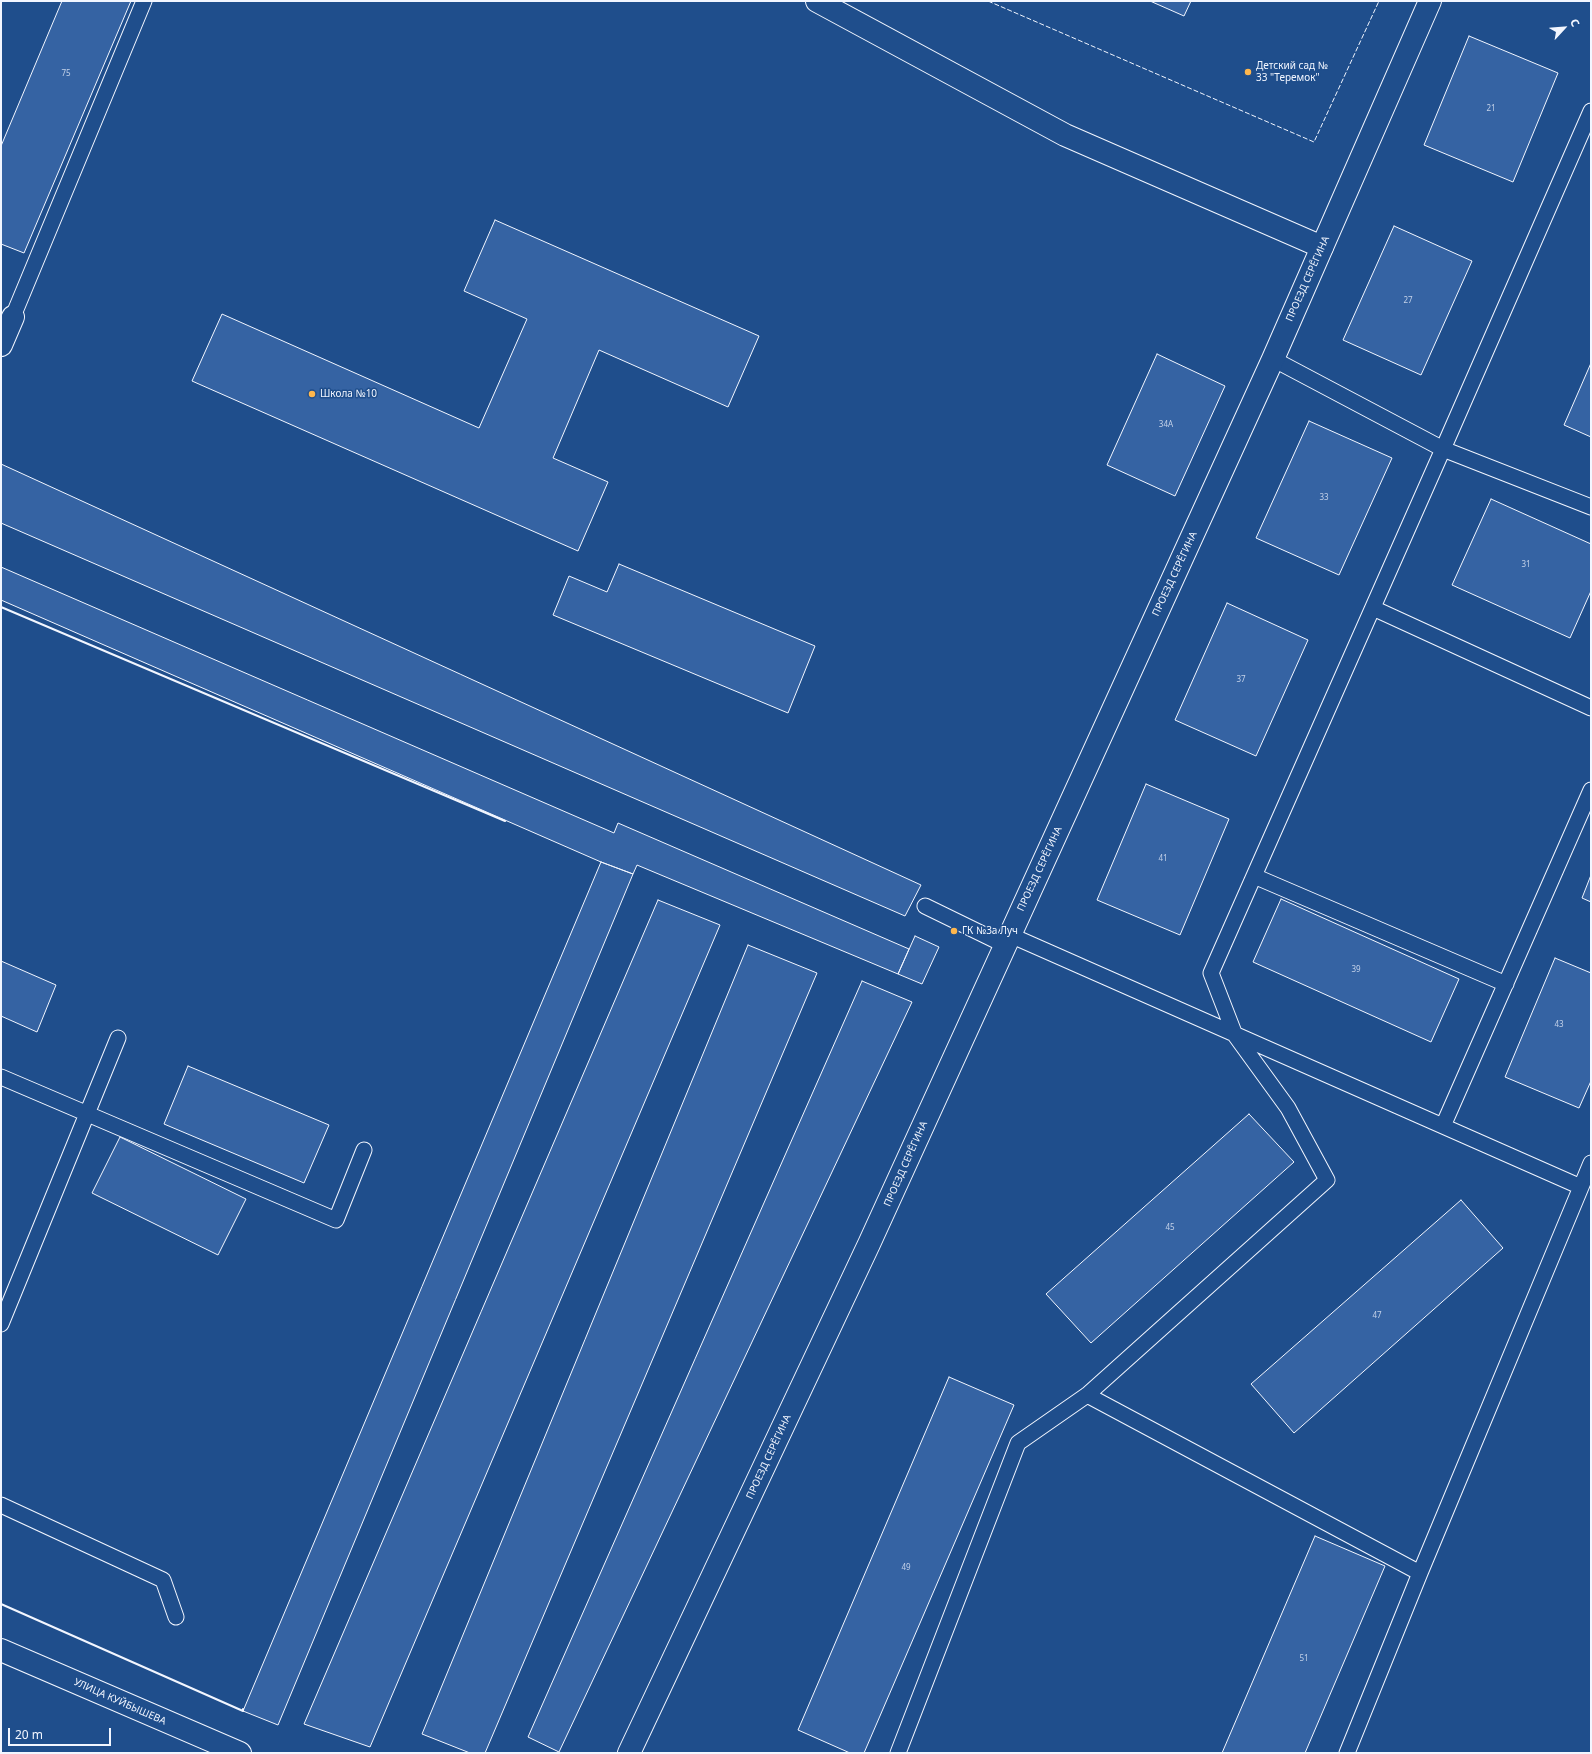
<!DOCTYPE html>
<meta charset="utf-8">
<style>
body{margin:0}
#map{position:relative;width:1592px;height:1754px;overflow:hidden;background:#1f4e8c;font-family:"Noto Sans",sans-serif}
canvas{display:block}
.frame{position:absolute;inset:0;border:2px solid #f2f6ff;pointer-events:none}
.north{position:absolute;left:1544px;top:8px;width:40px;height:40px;-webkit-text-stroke:3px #1f4e8c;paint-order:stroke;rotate:64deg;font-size:11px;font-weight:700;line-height:16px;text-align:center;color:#f2f6ff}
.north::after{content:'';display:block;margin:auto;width:14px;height:18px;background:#f2f6ff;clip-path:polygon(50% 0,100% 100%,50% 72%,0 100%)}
.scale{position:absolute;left:8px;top:1728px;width:103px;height:18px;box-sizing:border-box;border:2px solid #f2f6ff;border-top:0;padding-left:5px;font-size:12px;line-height:14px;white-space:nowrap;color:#f2f6ff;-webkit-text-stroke:3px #1f4e8c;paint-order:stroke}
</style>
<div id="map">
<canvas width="1592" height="1754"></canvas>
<div class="frame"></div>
<div class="north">С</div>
<div class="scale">20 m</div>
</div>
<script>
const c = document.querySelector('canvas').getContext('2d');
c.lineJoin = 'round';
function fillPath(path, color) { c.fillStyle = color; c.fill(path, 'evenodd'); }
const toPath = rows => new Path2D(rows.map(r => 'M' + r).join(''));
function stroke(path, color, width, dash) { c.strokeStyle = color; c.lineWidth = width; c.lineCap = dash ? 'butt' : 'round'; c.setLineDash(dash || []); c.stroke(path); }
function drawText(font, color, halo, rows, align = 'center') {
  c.font = font + ' "Noto Sans",sans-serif'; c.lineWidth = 3; c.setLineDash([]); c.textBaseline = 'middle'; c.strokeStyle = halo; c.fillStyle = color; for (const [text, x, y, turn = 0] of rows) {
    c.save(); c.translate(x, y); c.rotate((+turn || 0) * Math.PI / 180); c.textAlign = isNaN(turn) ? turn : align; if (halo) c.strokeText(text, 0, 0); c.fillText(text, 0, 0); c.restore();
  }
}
const building = toPath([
 [62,1,131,1,24,253,1,244,1,146,62,1],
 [1150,1,1191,1,1184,16,1150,1],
 [1469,36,1558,73,1513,182,1424,145,1469,36],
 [495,220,759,336,728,407,599,350,553,458,608,482,578,551,192,381,222,314,479,428,527,319,464,291,495,220],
 [1394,226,1472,261,1421,375,1343,340,1394,226],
 [1157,354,1225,386,1175,496,1107,465,1157,354],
 [1591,363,1591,437,1564,425,1591,363],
 [1309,421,1392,458,1339,575,1256,538,1309,421],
 [1,464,921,885,905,916,1,523,1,464],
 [1491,499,1591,544,1591,591,1570,638,1452,585,1491,499],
 [619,564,815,646,788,713,553,615,569,576,607,592,619,564],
 [1,567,614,833,618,823,909,949,898,974,637,865,633,874,601,862,1,600,1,567],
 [1227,603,1308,640,1256,756,1175,720,1227,603],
 [1146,784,1229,819,1180,935,1097,900,1146,784],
 [601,862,633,874,278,1725,243,1711,601,862],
 [1591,875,1591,902,1582,898,1591,875],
 [1281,899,1459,979,1431,1042,1253,962,1281,899],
 [658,900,720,925,370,1747,304,1724,658,900],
 [915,936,939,947,922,984,898,974,915,936],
 [748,945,817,973,485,1753,470,1753,422,1734,748,945],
 [1555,958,1591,973,1591,1081,1579,1108,1505,1077,1555,958],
 [1,961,56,985,37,1032,1,1016,1,961],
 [862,981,912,1002,559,1752,528,1737,862,981],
 [188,1066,329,1125,304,1183,164,1124,188,1066],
 [1249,1114,1294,1162,1091,1343,1046,1294,1249,1114],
 [120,1137,246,1199,218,1255,92,1193,120,1137],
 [1461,1200,1503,1248,1294,1433,1251,1384,1461,1200],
 [949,1377,1014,1405,864,1753,850,1753,798,1730,949,1377],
 [1315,1536,1385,1566,1305,1753,1222,1753,1315,1536]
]);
fillPath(building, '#3563a3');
stroke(building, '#f2f6ff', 1);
const service = toPath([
 [1591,111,1443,449,1591,507],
 [9,326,144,1],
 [1373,608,1591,708],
 [1254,876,1506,984],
 [925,906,1005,945],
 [1010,935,1581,1187,1591,1163],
 [1,1077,336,1220,364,1150],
 [1443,1126,1591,790],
 [1,1324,118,1038],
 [1087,1395,1420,1573],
 [1,1505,163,1580,176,1617],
 [898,1753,1018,1443,1087,1395,1327,1180,1288,1108,1235,1035,1211,973,1443,449,1273,359],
 [1347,1753,1420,1573,1581,1187]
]);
const minor = toPath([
 [817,1,1065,135,1322,247],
 [1,345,13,317]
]);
const tertiary = toPath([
 [1,1650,240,1753],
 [629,1753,869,1244,1273,359,1430,1]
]);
stroke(service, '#f2f6ff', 17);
stroke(minor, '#f2f6ff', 24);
stroke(tertiary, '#f2f6ff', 24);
stroke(service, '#1f4e8c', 15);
stroke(minor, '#1f4e8c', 22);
stroke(tertiary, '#1f4e8c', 22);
stroke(toPath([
 [988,1,1314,142,1379,1]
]), '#f2f6ff', 1, [5, 2]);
stroke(toPath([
 [1,607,505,821],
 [1,1604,243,1711,243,1709]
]), '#f2f6ff', 2);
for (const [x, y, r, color] of [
 [1248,72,4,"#ffb74d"],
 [312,394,4,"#ffb74d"],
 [954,931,4,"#ffb74d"]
]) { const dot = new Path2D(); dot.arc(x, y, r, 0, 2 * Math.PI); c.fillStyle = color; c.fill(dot); stroke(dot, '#1f4e8c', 1.5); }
drawText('8px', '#c3d1e8', null, [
 ["75",66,74],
 ["21",1491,109],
 ["27",1408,301],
 ["34А",1166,425],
 ["33",1324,498],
 ["31",1526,565],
 ["37",1241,680],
 ["41",1163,859],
 ["39",1356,970],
 ["43",1559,1025],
 ["45",1170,1228],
 ["47",1377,1316],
 ["49",906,1568],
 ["51",1304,1659]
]);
drawText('10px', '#f2f6ff', '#1f4e8c', [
 ["Детский сад №",1256,66],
 ["33 \"Теремок\"",1256,78],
 ["Школа №10",320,394],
 ["ГК №3а Луч",962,931]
], 'left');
drawText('10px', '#f2f6ff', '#1f4e8c', [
 ["ПРОЕЗД СЕРЁГИНА",1308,279,-66],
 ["ПРОЕЗД СЕРЁГИНА",1175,574,-65],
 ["ПРОЕЗД СЕРЁГИНА",1040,869,-65],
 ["ПРОЕЗД СЕРЁГИНА",906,1164,-66],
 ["ПРОЕЗД СЕРЁГИНА",769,1457,-65],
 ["УЛИЦА КУЙБЫШЕВА",120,1702,24]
]);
</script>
